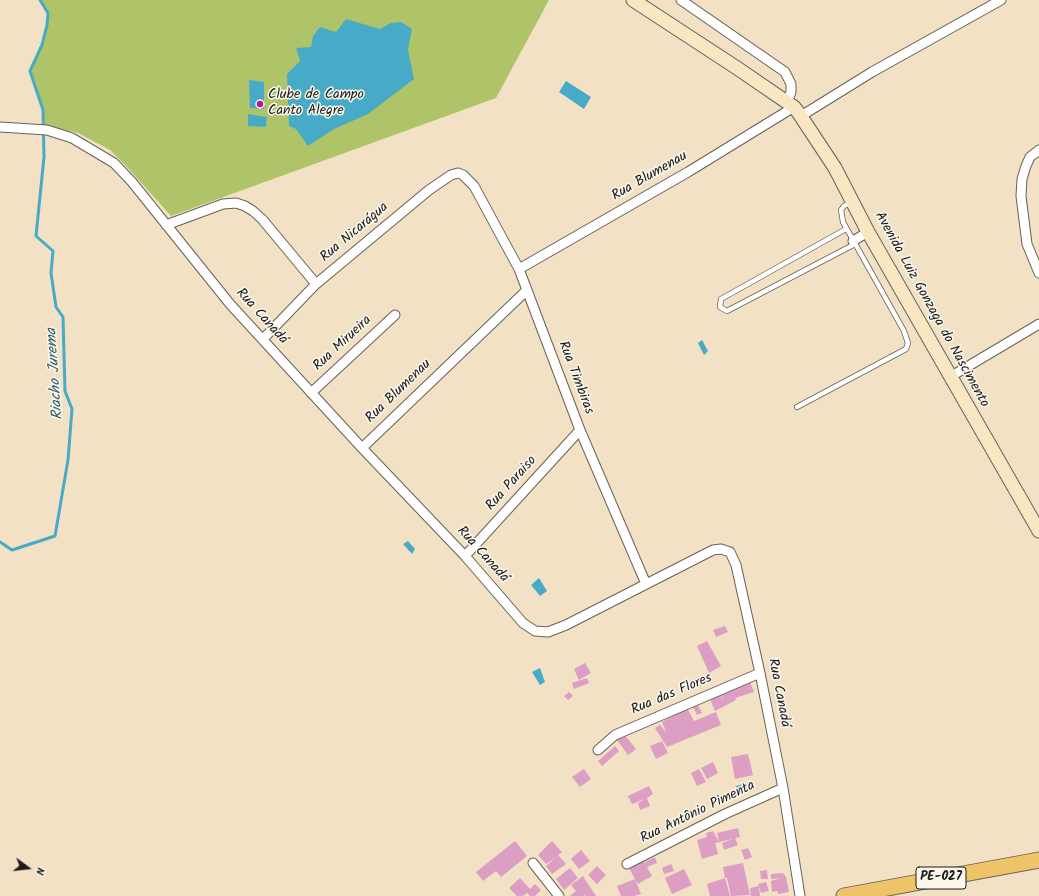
<!DOCTYPE html>
<meta charset="utf-8">
<style>
body{margin:0}
#map{position:relative;width:1039px;height:896px;overflow:hidden;background:#f3e1c5;font-family:Kalam,sans-serif}
canvas{display:block}
.north{position:absolute;left:8px;top:848px;width:40px;height:40px;-webkit-text-stroke:3px #fbf7ec;paint-order:stroke;rotate:105deg;font-size:11px;font-weight:700;line-height:16px;text-align:center;color:#1c1c1c}
.north::after{content:'';display:block;margin:auto;width:14px;height:18px;background:#1c1c1c;clip-path:polygon(50% 0,100% 100%,50% 72%,0 100%)}
</style>
<div id="map">
<canvas width="1039" height="896"></canvas>
<div class="north">N</div>
</div>
<script>
const c = document.querySelector('canvas').getContext('2d');
c.lineJoin = 'round';
function fillPath(path, color) { c.fillStyle = color; c.fill(path, 'evenodd'); }
const toPath = rows => new Path2D(rows.map(r => 'M' + r).join(''));
function stroke(path, color, width, dash) { c.strokeStyle = color; c.lineWidth = width; c.lineCap = dash ? 'butt' : 'round'; c.setLineDash(dash || []); c.stroke(path); }
function drawText(font, color, halo, rows, align = 'center') {
  c.font = font + ' Kalam,sans-serif'; c.lineWidth = 3; c.setLineDash([]); c.textBaseline = 'middle'; c.strokeStyle = halo; c.fillStyle = color; for (const [text, x, y, turn = 0] of rows) {
    c.save(); c.translate(x, y); c.rotate((+turn || 0) * Math.PI / 180); c.textAlign = isNaN(turn) ? turn : align; if (halo) c.strokeText(text, 0, 0); c.fillText(text, 0, 0); c.restore();
  }
}
fillPath(toPath([
 [40,0,549,0,496,98,171,216,127,167,110,150,78,133,43,125,43,110,30,71,42,45,47,25,48,13]
]), '#afc468');
fillPath(toPath([
 [346,19,380,29,391,23,401,22,412,29,408,50,414,79,368,114,334,129,308,146,296,129,289,126,287,74,300,61,296,48,311,47,313,36,320,27,336,32],
 [249,80,264,82,264,109,250,108],
 [566,81,591,97,584,109,559,92],
 [248,114,267,117,266,127,248,126],
 [702,340,708,351,704,355,698,343],
 [408,541,415,549,412,554,403,544],
 [539,578,547,591,540,596,531,585],
 [540,668,545,682,540,685,532,672],
 [750,782,751,787,744,790,738,790,736,786]
]), '#47abc7');
stroke(toPath([
 [0,542,12,550,55,536,68,460,72,409,65,391,63,317,56,307,51,273,53,251,36,236,44,157,43,110,30,71,42,45,47,25,48,13,40,0]
]), '#47abc7', 3);
fillPath(toPath([
 [725,626,728,632,716,637,713,630],
 [707,641,721,666,709,673,697,646],
 [585,663,591,673,579,680,574,669],
 [587,678,589,683,574,689,572,683],
 [750,682,754,692,735,698,736,700,715,711,710,699,720,694,724,702,721,694],
 [569,692,573,696,568,700,564,696],
 [698,705,702,713,697,715,693,707],
 [687,708,694,721,716,712,721,725,667,747,655,728,660,725,666,732,662,722],
 [624,734,636,749,628,755,617,740],
 [662,741,668,753,656,759,650,746],
 [615,746,619,751,602,766,598,761],
 [748,754,753,775,735,779,731,757],
 [713,762,718,773,707,779,701,768],
 [584,769,591,779,580,787,572,777],
 [699,769,706,782,697,786,691,773],
 [649,786,653,794,647,798,650,806,640,810,638,803,645,799,632,804,628,796],
 [738,828,740,837,735,838,738,845,724,850,722,843,733,839,715,843,718,854,702,859,697,840,707,837,706,833,713,831,719,842,717,833],
 [515,841,527,856,501,877,496,871,483,881,476,872],
 [552,841,562,852,558,855,566,864,552,874,546,866,556,857,546,864,538,855],
 [748,848,752,857,745,860,741,850],
 [581,850,590,861,579,869,571,859],
 [655,857,657,863,647,867,652,876,638,884,635,879,641,894,634,896,621,896,617,886,635,879,629,868,643,859,646,866,645,862],
 [743,863,750,895,731,896,727,878,732,877,725,878,730,896,710,896,707,884,725,878,723,867],
 [671,864,674,871,664,874,662,868],
 [597,866,606,875,597,884,588,875],
 [570,868,578,878,564,890,556,879],
 [684,869,692,885,672,894,665,878],
 [767,870,768,879,761,879,760,871],
 [783,873,786,877,789,892,778,894,778,891,772,892,771,881,781,878,771,879,771,874],
 [583,876,592,890,596,896,584,896,589,892,583,896,570,896,576,891,571,885],
 [520,878,530,889,535,884,541,890,535,896,530,896,527,893,523,896,517,896,509,888],
 [766,882,769,891,761,893,759,886,760,896,751,896,750,888,759,886,758,884]
]), '#dc9fc3');
const service = toPath([
 [846,229,721,299,720,307,727,311,855,244],
 [797,407,906,349,908,343,904,331,843,222,841,210,844,206,852,202]
]);
const minor = toPath([
 [681,0,785,72,791,84,791,92,787,102],
 [801,116,872,72,1001,0],
 [0,127,47,130,72,138,114,163,132,182,230,304,362,448,465,556,523,623,535,631,548,632,566,625,713,550,721,549,730,552,736,565,760,673,783,788,800,896],
 [1039,150,1030,157,1026,166,1022,179,1021,196,1027,244,1039,273],
 [166,225,223,204,236,203,245,206,253,211,262,219,316,284],
 [853,241,868,232],
 [519,269,688,172,794,107],
 [263,339,316,284,429,190,451,175,458,173,463,175,474,186,519,269,580,430,646,584],
 [950,377,1039,324],
 [311,393,395,315],
 [362,448,526,291],
 [465,556,580,430],
 [598,750,615,735,760,673],
 [533,863,559,896],
 [627,864,725,814,783,788]
]);
const secondary = toPath([
 [633,0,737,68,794,107,798,112,835,168,868,232,1039,531]
]);
const primary = toPath([
 [844,896,1039,860]
]);
stroke(service, '#676157', 6);
stroke(minor, '#676157', 11);
stroke(secondary, '#676157', 15);
stroke(primary, '#676157', 17);
stroke(service, '#fff', 4.5);
stroke(minor, '#fff', 9);
stroke(secondary, '#f9e7c3', 13);
stroke(primary, '#efc469', 15);
for (const [x, y, r, color] of [
 [260,104,4,"#b5179e"]
]) { const dot = new Path2D(); dot.arc(x, y, r, 0, 2 * Math.PI); c.fillStyle = color; c.fill(dot); stroke(dot, '#fbf7ec', 1.5); }
for (const [x, y, w] of [
 [941,878,50]
]) { const box = new Path2D(); box.roundRect(x - w / 2, y - 11, w, 22, 3); c.fillStyle = '#fbf7ec'; c.fill(box); stroke(box, '#1c1c1c', 1); }
drawText('bold 13px', '#1c1c1c', null, [
 ["PE-027",941,878]
]);
drawText('14px', '#1c1c1c', '#fbf7ec', [
 ["Clube de Campo",268,96],
 ["Canto Alegre",268,112]
], 'left');
drawText('14px', '#1c1c1c', '#fbf7ec', [
 ["Rua Blumenau",650,177,-30],
 ["Rua Nicarágua",355,233,-40],
 ["Avenida Luiz Gonzaga do Nascimento",931,310,61],
 ["Rua Canadá",261,317,48],
 ["Rua Mirueira",343,344,-43],
 ["Rua Timbiras",575,378,69],
 ["Rua Blumenau",399,392,-44],
 ["Rua Paraiso",512,484,-48],
 ["Rua Canadá",482,555,48],
 ["Rua Canadá",778,693,79],
 ["Rua das Flores",672,695,-23],
 ["Rua Antônio Pimenta",698,813,-26]
]);
drawText('italic 15px', '#2f5c69', '#fbf7ec', [
 ["Riacho Jurema",56,374,-94]
]);
</script>
